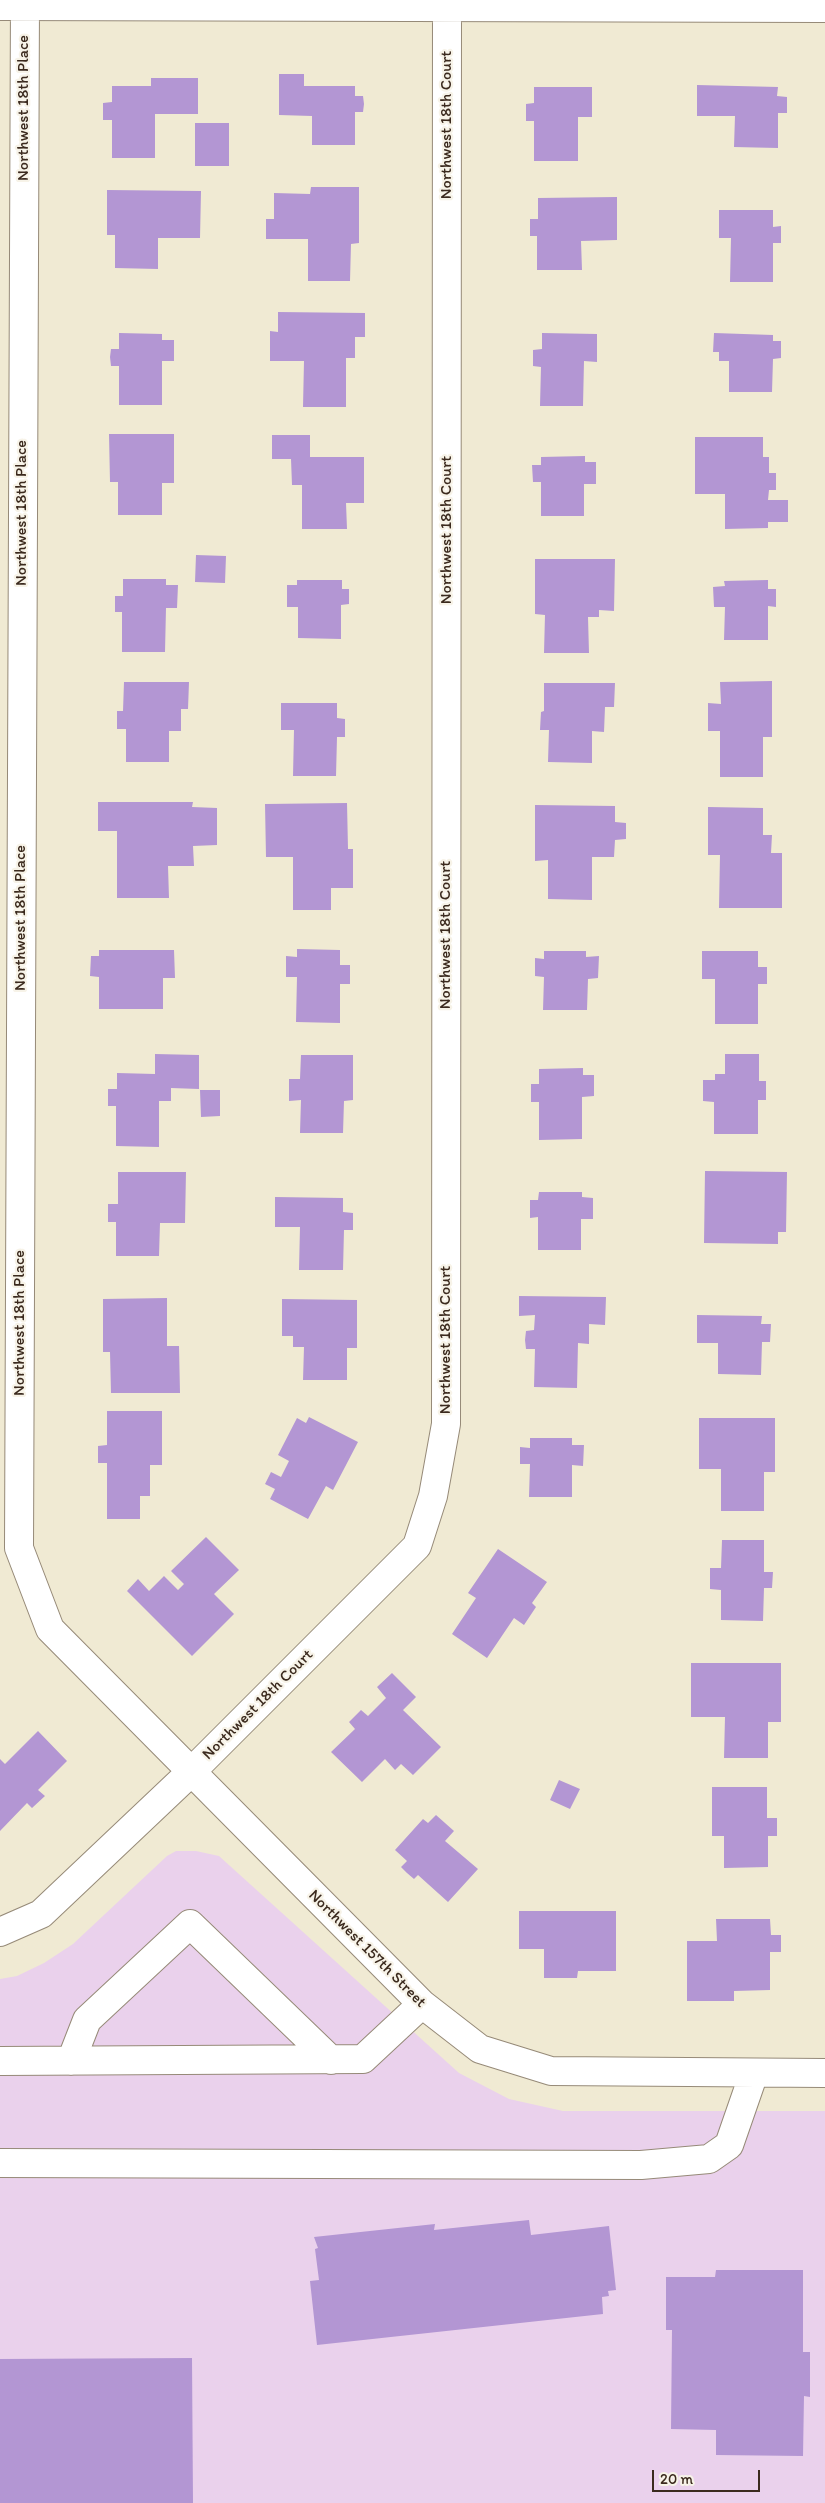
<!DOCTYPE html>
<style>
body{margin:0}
#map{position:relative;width:825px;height:2503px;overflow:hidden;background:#f0ead3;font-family:Itim,sans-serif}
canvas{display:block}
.scale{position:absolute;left:652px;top:2470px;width:108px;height:22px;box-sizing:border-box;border:2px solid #3b2a1e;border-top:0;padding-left:6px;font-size:15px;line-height:18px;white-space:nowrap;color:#3b2a1e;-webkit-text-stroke:4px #f7f3e8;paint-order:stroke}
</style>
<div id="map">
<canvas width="825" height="2503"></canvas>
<div class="scale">20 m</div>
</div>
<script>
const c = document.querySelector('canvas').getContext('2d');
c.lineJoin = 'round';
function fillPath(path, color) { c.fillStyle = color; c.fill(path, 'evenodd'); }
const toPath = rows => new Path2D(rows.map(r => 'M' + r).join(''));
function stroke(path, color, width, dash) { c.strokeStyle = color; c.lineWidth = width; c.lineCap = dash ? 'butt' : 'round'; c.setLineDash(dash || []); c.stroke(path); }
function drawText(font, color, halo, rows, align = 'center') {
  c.font = font + ' Itim,sans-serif'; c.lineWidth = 4.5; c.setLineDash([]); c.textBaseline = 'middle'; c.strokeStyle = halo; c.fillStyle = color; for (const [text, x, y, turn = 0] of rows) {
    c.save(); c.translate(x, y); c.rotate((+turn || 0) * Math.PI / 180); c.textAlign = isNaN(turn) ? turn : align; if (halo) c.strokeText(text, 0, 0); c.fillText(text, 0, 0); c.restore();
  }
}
fillPath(toPath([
 [176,1851,196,1851,219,1856,459,2073,509,2099,563,2111,825,2111,825,2503,0,2503,0,1979,17,1976,44,1963,73,1944,167,1856]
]), '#ead1ec');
fillPath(toPath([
 [279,74,304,74,304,86,355,86,355,96,363,96,364,104,363,112,355,112,355,145,312,145,312,116,279,115],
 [151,78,198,78,198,114,155,114,155,158,112,158,112,120,103,120,103,103,112,102,112,86,151,86],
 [697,85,778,87,777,96,787,97,787,113,778,113,778,148,734,147,735,116,697,116],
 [534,87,592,87,592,117,578,117,578,161,534,161,534,121,526,121,526,104,534,103],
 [195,123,229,123,229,166,195,166],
 [311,187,359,187,359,243,351,244,350,281,308,281,308,239,266,239,266,219,274,219,274,193,310,194],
 [107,190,201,191,200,238,158,238,158,269,115,268,115,235,107,235],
 [617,197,617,240,581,241,582,270,537,270,537,236,530,236,530,219,538,219,538,198],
 [719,210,773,210,773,227,781,226,781,243,773,243,773,282,730,282,731,238,719,238],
 [278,312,365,313,365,337,355,337,355,358,346,358,346,407,303,407,304,361,270,361,270,331,278,332],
 [119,333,162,334,162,340,174,340,174,361,162,361,162,405,119,405,119,366,111,366,110,357,111,349,119,349],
 [542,333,597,334,597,362,584,361,583,406,540,406,541,367,533,366,533,350,542,349],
 [714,333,773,335,773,341,781,341,781,358,773,359,772,392,729,392,729,361,719,361,719,352,713,352],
 [109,434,174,434,174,483,162,483,162,515,118,515,118,482,110,482],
 [272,435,310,435,310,457,364,457,364,503,346,503,347,529,302,529,302,485,292,485,291,459,272,459],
 [695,437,763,437,763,457,769,457,769,473,776,473,776,490,769,490,768,500,788,500,788,522,768,522,768,528,725,529,725,494,695,494],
 [585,456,585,462,596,462,596,484,584,484,584,516,541,516,541,482,533,482,532,465,541,465,541,457],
 [196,555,226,556,225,583,195,582],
 [535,559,615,559,614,611,599,610,599,617,588,617,589,653,544,653,545,615,535,614],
 [123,579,166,579,166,585,178,585,177,608,166,608,165,652,122,652,122,612,115,612,115,596,123,596],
 [297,580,342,580,342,589,349,589,349,604,341,605,341,639,298,638,298,607,287,607,287,585,297,585],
 [768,580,768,589,776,589,776,607,768,606,768,640,724,640,725,607,714,607,713,587,725,586,724,581],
 [772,681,772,737,763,737,763,777,720,777,720,731,708,731,708,703,721,704,720,682],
 [124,682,189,682,188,709,181,709,181,731,169,731,169,762,126,762,126,729,117,729,117,711,123,711],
 [544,683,615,683,614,707,605,707,604,732,592,731,592,763,548,762,549,730,540,730,541,712,544,711],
 [281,703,337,703,337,718,345,719,345,737,337,737,336,776,293,776,294,730,281,730],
 [98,802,193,802,192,807,217,808,217,845,193,846,194,866,168,866,169,898,117,898,117,831,98,831],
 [347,803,348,849,353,849,353,888,331,888,331,910,293,910,293,857,266,857,265,804],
 [535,805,615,806,615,822,626,823,626,839,615,840,614,857,592,857,592,900,548,899,548,860,535,861],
 [708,807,763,808,763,835,772,835,771,853,782,853,782,908,719,908,720,855,708,855],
 [297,949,340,950,340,965,350,965,350,984,340,984,340,1023,296,1022,297,977,286,977,286,956,297,957],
 [99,950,174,950,175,978,163,978,163,1009,99,1009,99,977,90,976,91,956,99,956],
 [544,951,586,951,586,957,599,956,598,978,588,979,587,1010,543,1010,544,977,535,976,535,958,544,959],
 [702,951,758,951,758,967,767,967,767,984,758,984,758,1024,715,1024,715,979,702,979],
 [155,1054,199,1055,199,1089,171,1088,171,1101,159,1101,159,1147,116,1146,116,1106,108,1106,108,1089,117,1089,117,1073,155,1074],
 [725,1054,759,1054,759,1081,766,1081,766,1100,758,1100,758,1134,714,1134,714,1102,703,1101,703,1080,715,1080,715,1074,725,1074],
 [301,1055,353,1055,353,1100,344,1101,343,1133,300,1133,301,1100,289,1101,289,1079,300,1079],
 [583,1068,583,1075,594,1075,594,1096,582,1097,582,1139,539,1140,539,1102,531,1102,531,1084,539,1084,539,1069],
 [200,1090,220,1090,220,1116,201,1117],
 [705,1171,787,1172,786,1232,778,1232,778,1244,704,1243],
 [118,1172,186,1172,185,1223,160,1223,159,1256,116,1256,116,1222,108,1222,108,1204,118,1204],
 [539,1192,582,1192,582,1197,593,1198,593,1219,581,1219,581,1250,538,1250,538,1217,530,1218,530,1200,538,1200],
 [275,1197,343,1198,343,1212,353,1213,353,1230,344,1230,343,1270,299,1270,300,1227,275,1227],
 [519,1296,606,1297,605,1325,589,1324,589,1344,578,1343,577,1388,534,1387,535,1349,526,1349,525,1340,526,1331,534,1330,535,1315,519,1316],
 [167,1298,167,1346,179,1346,180,1393,111,1393,110,1352,103,1352,103,1299],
 [282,1299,357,1300,357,1348,347,1348,347,1380,303,1380,304,1347,293,1347,293,1336,282,1336],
 [697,1315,762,1316,761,1324,771,1324,770,1342,762,1342,761,1375,718,1374,718,1343,697,1343],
 [107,1411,162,1411,162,1465,150,1465,150,1496,140,1496,140,1519,107,1519,107,1463,98,1463,98,1446,107,1445],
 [309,1417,358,1442,333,1490,326,1486,308,1519,270,1499,275,1489,265,1484,271,1472,281,1477,289,1461,278,1455,297,1418,306,1423],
 [699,1418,775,1418,775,1472,764,1472,764,1511,721,1511,721,1469,699,1469],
 [530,1438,572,1438,572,1445,584,1445,583,1466,572,1465,572,1497,529,1497,530,1464,520,1464,520,1447,530,1448],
 [206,1537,239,1570,214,1594,234,1614,192,1656,127,1591,138,1579,149,1591,164,1576,178,1590,184,1584,171,1571],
 [722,1540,764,1540,764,1572,773,1572,772,1588,764,1588,763,1621,721,1620,721,1590,710,1589,710,1568,721,1568],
 [498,1549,547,1582,532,1603,536,1607,524,1625,514,1618,487,1658,452,1634,476,1598,468,1593],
 [691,1663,781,1663,781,1722,768,1722,768,1758,724,1758,725,1717,691,1717],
 [392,1673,416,1697,403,1710,441,1747,413,1775,401,1764,395,1770,385,1759,362,1782,331,1752,355,1729,349,1722,361,1710,368,1716,386,1698,377,1687],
 [38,1731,67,1761,38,1790,45,1796,32,1808,27,1803,0,1831,0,1759,5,1764],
 [559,1780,580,1789,570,1809,550,1800],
 [712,1787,767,1787,767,1818,777,1818,777,1836,768,1836,768,1867,724,1868,724,1836,712,1836],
 [436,1815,454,1831,445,1841,478,1869,448,1902,418,1875,414,1879,407,1873,401,1867,407,1861,395,1850,423,1819,428,1823],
 [519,1911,616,1911,616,1971,578,1971,577,1978,544,1978,544,1949,519,1949],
 [716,1919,770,1919,771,1935,781,1935,781,1952,770,1952,770,1990,734,1991,734,2001,687,2001,687,1941,717,1941],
 [529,2220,531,2235,609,2226,616,2290,608,2291,609,2296,602,2297,603,2314,317,2345,310,2281,319,2280,315,2249,318,2248,314,2237,435,2224,434,2230],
 [716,2270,803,2270,803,2352,810,2352,810,2397,804,2396,803,2456,716,2455,716,2430,671,2429,672,2330,666,2330,666,2277,715,2277],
 [192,2358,193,2503,0,2503,0,2359]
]), '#b396d3');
const minor = toPath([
 [25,0,19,1548,50,1629,422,2004,480,2049,551,2071,825,2073],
 [0,6,825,8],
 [0,1932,41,1914,190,1773,417,1546,433,1496,446,1424,447,0],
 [0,2061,363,2059,422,2004],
 [71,2061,87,2020,190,1924,331,2060],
 [0,2163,641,2165,709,2159,729,2145,754,2073]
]);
stroke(minor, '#968a78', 30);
stroke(minor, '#fff', 28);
drawText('16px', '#3b2a1e', '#f7f3e8', [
 ["Northwest 18th Place",24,108,-90],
 ["Northwest 18th Court",447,125,-90],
 ["Northwest 18th Place",22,513,-90],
 ["Northwest 18th Court",447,530,-90],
 ["Northwest 18th Place",21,918,-90],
 ["Northwest 18th Court",446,935,-90],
 ["Northwest 18th Place",20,1323,-90],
 ["Northwest 18th Court",446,1340,-90],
 ["Northwest 18th Court",258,1705,-45],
 ["Northwest 157th Street",367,1949,45]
]);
</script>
